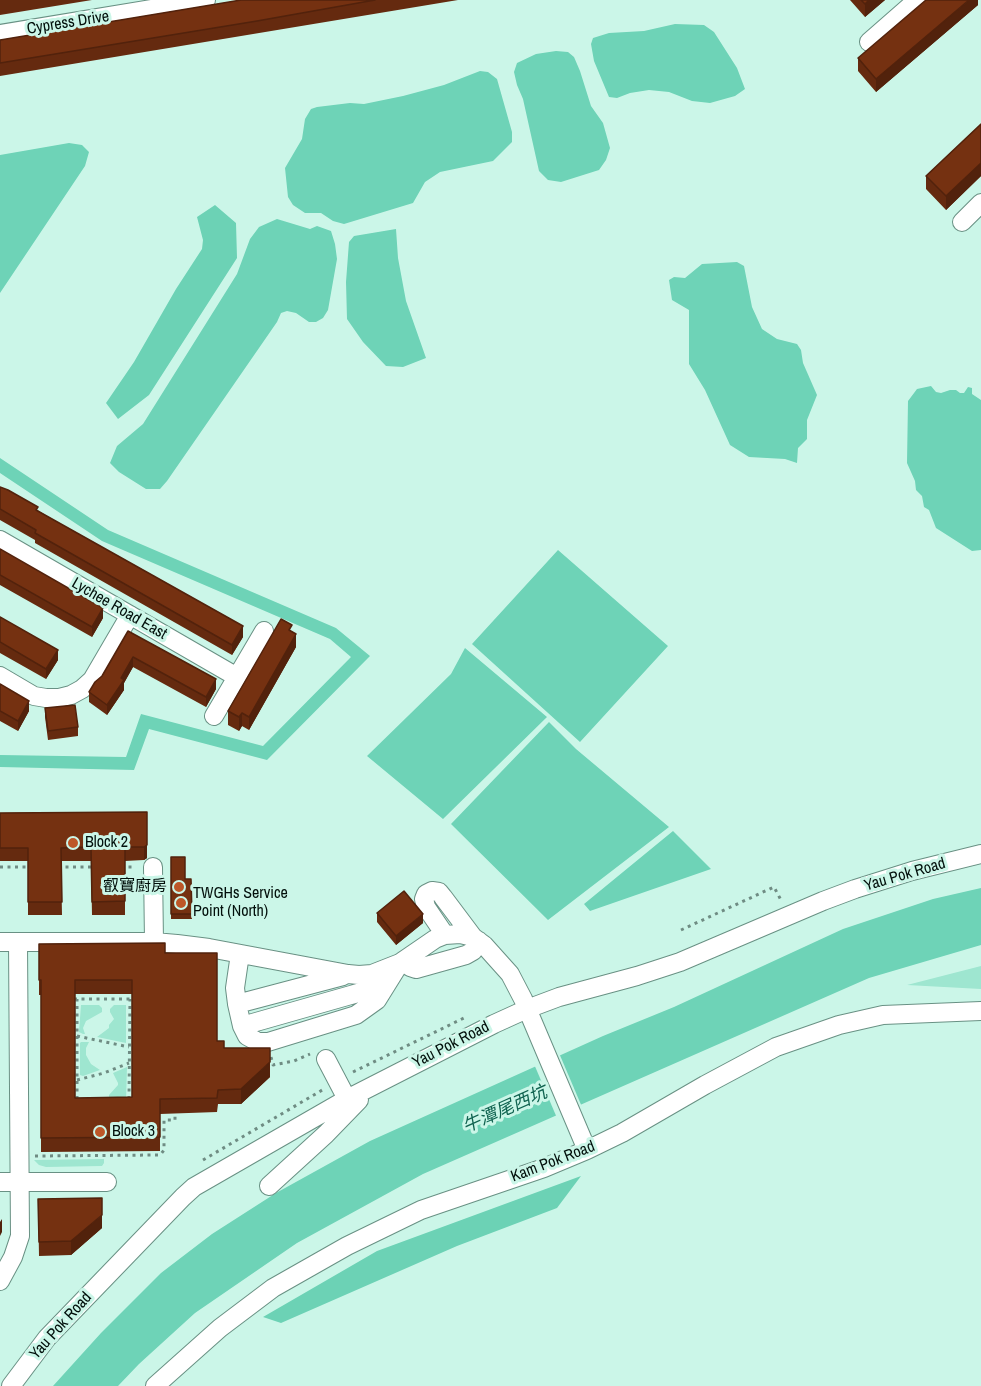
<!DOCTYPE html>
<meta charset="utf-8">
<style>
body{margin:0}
canvas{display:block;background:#cbf6e8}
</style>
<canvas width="981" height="1386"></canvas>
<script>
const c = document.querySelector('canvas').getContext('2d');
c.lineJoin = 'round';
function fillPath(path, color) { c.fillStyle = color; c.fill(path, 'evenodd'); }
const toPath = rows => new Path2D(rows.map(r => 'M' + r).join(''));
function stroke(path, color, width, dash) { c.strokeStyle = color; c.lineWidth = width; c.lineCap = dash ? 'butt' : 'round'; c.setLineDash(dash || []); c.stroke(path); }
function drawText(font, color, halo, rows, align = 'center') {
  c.font = font + ' "Archivo Narrow","Noto Sans TC",sans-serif'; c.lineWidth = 6; c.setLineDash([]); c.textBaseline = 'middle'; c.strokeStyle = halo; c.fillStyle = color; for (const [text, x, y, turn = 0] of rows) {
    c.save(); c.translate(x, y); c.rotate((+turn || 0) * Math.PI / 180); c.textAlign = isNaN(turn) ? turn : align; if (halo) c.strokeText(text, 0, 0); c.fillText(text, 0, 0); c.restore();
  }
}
fillPath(toPath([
 [981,966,981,989,907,985],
 [81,1005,99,1005,102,1008,102,1012,86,1021,83,1028,85,1034,83,1034,79,1032],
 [114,1005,126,1005,126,1043,97,1037,109,1028,109,1025,114,1019,110,1012,110,1009],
 [81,1042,89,1042,86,1048,86,1055,91,1064,100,1070,83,1076,80,1075,80,1043],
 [127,1067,126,1102,109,1100,109,1095,118,1085,118,1083,113,1073],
 [104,1159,104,1163,102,1166,46,1167,39,1165,34,1160]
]), '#9ee6d0');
fillPath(toPath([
 [215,205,236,223,237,258,149,395,118,419,106,403,134,362,176,289,202,249,203,240,197,217],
 [581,1176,557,1208,457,1246,281,1323,263,1317,377,1251]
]), '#6cd2b5');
fillPath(toPath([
 [675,24,704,25,714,32,737,68,745,89,735,96,710,103,692,101,669,92,649,90,630,93,617,98,609,97,594,61,591,44,593,38,609,33,644,31],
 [556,51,568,52,574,57,580,71,591,106,603,123,610,148,606,160,599,170,561,182,548,180,539,171,523,99,517,85,514,72,517,63,536,54],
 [480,71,488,72,497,79,512,132,512,142,493,161,440,172,425,182,413,203,344,224,333,221,321,213,305,213,293,205,288,197,285,168,302,139,305,119,311,109,317,107,350,103,364,104,403,96,444,85],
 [69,143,82,145,89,152,85,166,0,293,0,155],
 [277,219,310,229,317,226,331,231,335,244,337,259,328,310,323,318,316,322,309,322,296,313,287,311,281,313,277,322,167,481,160,489,146,489,119,472,110,463,117,446,143,424,237,274,250,239,259,227],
 [396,229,398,258,406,301,426,358,403,367,386,366,363,342,347,319,346,282,349,242,354,236],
 [737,262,744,266,752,307,762,329,777,339,797,344,801,350,803,363,817,395,807,420,807,439,798,448,797,463,785,459,749,457,730,445,705,390,689,364,689,310,672,300,669,280,674,277,685,278,702,264],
 [931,386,936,392,941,393,950,390,956,390,960,393,964,393,968,387,972,388,972,394,981,400,981,550,972,551,936,528,929,510,924,507,922,496,916,490,915,481,907,463,908,401,917,389],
 [0,458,108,530,336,628,370,656,267,760,149,729,134,770,0,767,0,755,126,757,141,714,263,746,351,657,330,639,102,541,0,473],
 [558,550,668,646,580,742,472,644],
 [465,648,547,717,443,819,367,756,451,674],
 [549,722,576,749,669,827,548,920,451,824],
 [673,831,711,869,590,911,584,904],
 [981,888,981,945,869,978,423,1174,297,1243,195,1313,139,1364,118,1386,53,1386,101,1333,161,1273,212,1234,276,1193,370,1141,603,1036,674,1007,843,929,933,899]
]), '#6ed3b7');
fillPath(toPath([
 [559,1053,582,1107,557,1118,534,1064]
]), '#cbf6e8');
const minor = toPath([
 [0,34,206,0],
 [869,42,917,0],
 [962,222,981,203],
 [0,540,237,677],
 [0,676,34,696,46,698,59,698,71,695,82,689,92,680,130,615],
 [214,716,264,631],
 [153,867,154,942],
 [445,935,426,907,424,899,426,894,432,891,439,892,443,897,473,937,484,945,510,974,523,999,587,1150],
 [0,942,154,942,177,944,209,948,348,974,359,975,372,974,400,963,435,939,445,935,460,934,473,937],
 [240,954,235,988,237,1004,242,1026,247,1036,258,1042,268,1042,356,1015,377,1000,400,963],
 [404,960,410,967,416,969,466,955,473,951,479,941],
 [237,1004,343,976],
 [242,1026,386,985],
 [326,1059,347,1099],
 [0,1182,107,1182],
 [269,1186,326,1134,359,1100],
 [0,1281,13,1257,20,1236,18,942],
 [11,1386,47,1338,183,1197,194,1187,347,1099,494,1024,527,1009,559,997,637,976,680,962,823,901,855,889,912,871,981,854],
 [155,1386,220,1328,273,1288,347,1246,421,1210,544,1168,587,1150,622,1133,705,1085,776,1047,839,1025,883,1015,981,1011]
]);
stroke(minor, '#699184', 20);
stroke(toPath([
 [0,867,31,867],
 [58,867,94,867],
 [121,867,136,867],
 [681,930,774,887,782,902],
 [74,999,136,999],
 [77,1036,129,1047],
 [271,1057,273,1065,294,1061,310,1054],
 [353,1072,466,1017],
 [77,1080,104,1073,129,1063],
 [77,1099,77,999],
 [129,1099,130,999],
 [35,1156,158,1155,161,1154,164,1150,164,1120,175,1120,175,1112],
 [203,1160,324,1089]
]), '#6f8c83', 3, [3, 4.5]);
stroke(minor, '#fff', 18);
fillPath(toPath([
 [0,0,92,0,0,15],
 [241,0,458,0,0,76,0,40],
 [850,0,885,0,865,17],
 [978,0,978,5,876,92,858,71,858,58],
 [981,124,981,176,946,210,926,189,926,176],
 [0,487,243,637,232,655,35,543,35,540,0,520],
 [0,549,103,618,92,637,0,585],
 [0,617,58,660,46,679,0,653],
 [128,631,216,689,206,707,133,667,124,683,124,690,107,715,89,702,89,692,102,676],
 [292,631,296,647,249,730,242,726,239,731,228,725,228,711],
 [0,684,29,711,18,731,0,721],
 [45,708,78,727,78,736,48,740,45,717],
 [147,812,147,858,144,860,125,861,125,915,92,915,91,861,61,861,62,915,28,915,28,861,0,861,0,813],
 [171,857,185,879,191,879,192,919,171,919],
 [377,913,423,923,396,945,377,922],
 [39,944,165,953,217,1041,224,1048,270,1077,241,1104,218,1104,217,1112,160,1114,160,1151,41,1152,41,995,39,995],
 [75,994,132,994,132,1097,75,1098],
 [38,1199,102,1228,71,1255,39,1256]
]), '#652a0f');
fillPath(toPath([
 [869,0,885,0,865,17,865,4],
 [969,0,978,0,978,5,876,92,876,79],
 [981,163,981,176,946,210,946,196],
 [103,608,103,618,92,637,92,627],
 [243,626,243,637,232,655,232,645],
 [296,634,296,647,249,730,249,717],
 [58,650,58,660,46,679,46,669],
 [133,657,133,667,124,683,124,690,107,715,107,705],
 [216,679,216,689,206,707,206,697],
 [29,701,29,711,18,731,18,721],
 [242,713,242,726,239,731,239,717],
 [147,845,147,858,144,860,144,847],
 [423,914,423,923,396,945,396,936],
 [270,1062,270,1077,241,1104,241,1089],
 [102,1215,102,1228,71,1255,71,1241],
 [2,1219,2,1232,0,1236,0,1222]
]), '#52220c');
const building = toPath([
 [241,0,375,0,257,21,0,63,0,40,241,0],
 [861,0,869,0,865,4,861,0],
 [926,0,969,0,876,79,858,58,926,0],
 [981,124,981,163,946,196,926,176,981,124],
 [0,487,8,490,38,507,36,510,243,626,232,645,35,533,36,530,0,509,0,487],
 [0,549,103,608,92,627,0,575,0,549],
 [0,617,58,650,46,669,0,642,0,617],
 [281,619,292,625,289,630,296,634,249,717,242,713,239,717,228,711,281,619],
 [128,631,216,679,206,697,133,657,121,678,124,680,107,705,89,692,95,682,102,676,128,631],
 [0,684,29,701,18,721,0,711,0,684],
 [75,705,78,727,48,731,45,708,75,705],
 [147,812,147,845,144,847,125,847,125,901,92,902,91,847,61,848,62,902,28,902,28,848,0,848,0,813,147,812],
 [171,857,185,857,185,879,191,879,192,914,171,914,171,857],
 [404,891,423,914,396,936,377,913,404,891],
 [165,943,165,953,217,953,217,1041,224,1041,224,1048,270,1048,270,1062,241,1089,218,1090,217,1098,160,1099,160,1137,41,1138,41,980,39,980,39,944,165,943],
 [75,980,132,980,132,1097,75,1098,75,980],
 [102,1198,102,1215,71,1241,39,1242,38,1199,102,1198]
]);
fillPath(building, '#753111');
stroke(building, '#52220c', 1.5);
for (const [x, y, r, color] of [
 [73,843,6,"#bd5728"],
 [179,887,6,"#bd5728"],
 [181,903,6,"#bd5728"],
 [100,1132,6,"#bd5728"]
]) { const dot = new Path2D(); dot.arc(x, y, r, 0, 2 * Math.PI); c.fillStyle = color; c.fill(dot); stroke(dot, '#cbf6e8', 2); }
drawText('16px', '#020f0b', '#cbf6e8', [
 ["Cypress Drive",68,23,-9],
 ["Lychee Road East",119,609,30],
 ["Yau Pok Road",905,875,-16],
 ["Yau Pok Road",451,1045,-27],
 ["Kam Pok Road",553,1162,-21],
 ["Yau Pok Road",61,1326,-48]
]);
drawText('16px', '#020f0b', '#cbf6e8', [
 ["Block 2",85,843],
 ["叡寶廚房",167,887,"right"],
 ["TWGHs Service",193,894],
 ["Point (North)",193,912],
 ["Block 3",112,1132]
], 'left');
drawText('italic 18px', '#106350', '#cbf6e8', [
 ["牛潭尾西坑",505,1110,-24]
]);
</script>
